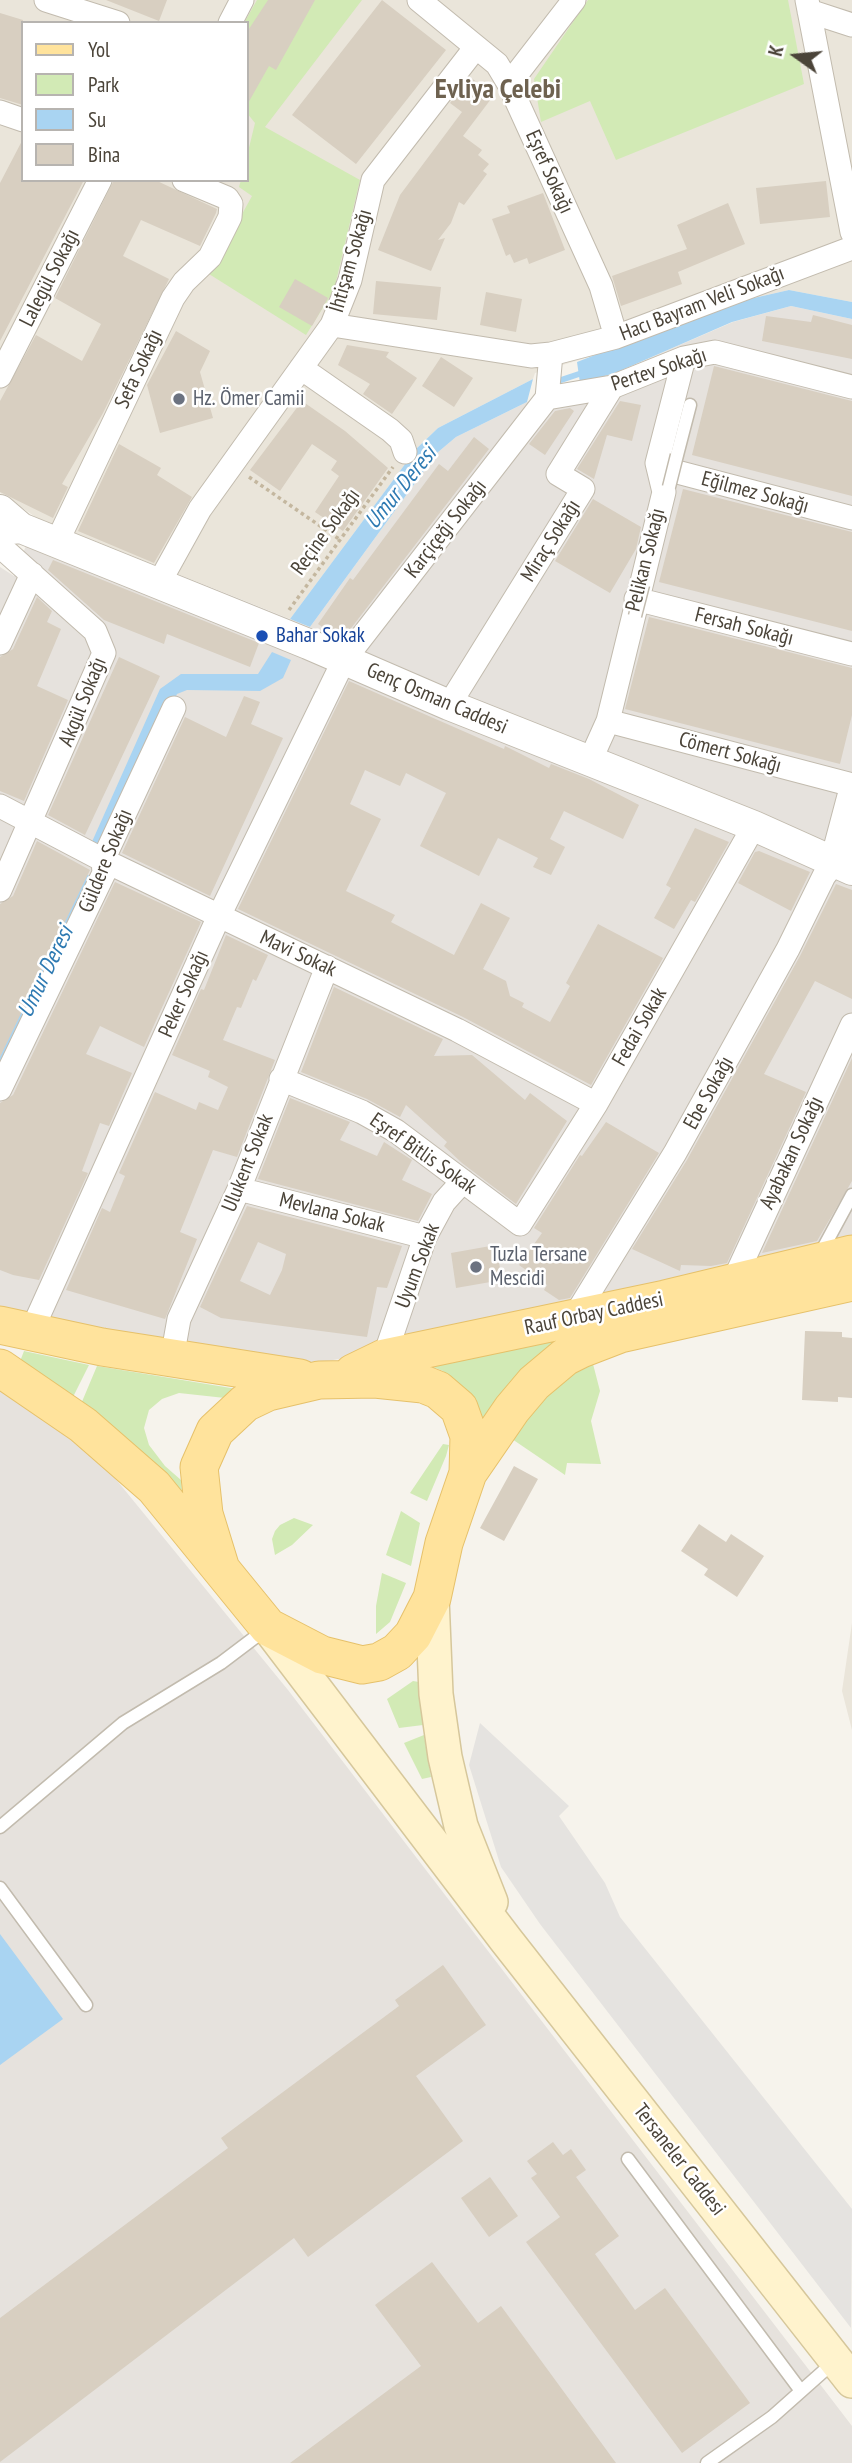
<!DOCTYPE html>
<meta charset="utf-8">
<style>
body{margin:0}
#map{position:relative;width:852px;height:2463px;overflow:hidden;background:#f6f3ec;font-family:"PT Sans Narrow",sans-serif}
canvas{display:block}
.legend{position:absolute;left:21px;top:21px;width:228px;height:161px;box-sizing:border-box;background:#fff;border:2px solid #b7b4b0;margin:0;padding:9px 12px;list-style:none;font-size:21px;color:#4b4439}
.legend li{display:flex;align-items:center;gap:14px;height:35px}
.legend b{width:35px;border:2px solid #b7b4b0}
.north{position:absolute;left:761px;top:21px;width:70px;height:70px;-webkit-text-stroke:5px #fff;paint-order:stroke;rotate:285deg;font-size:19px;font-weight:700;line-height:28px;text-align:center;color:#4b4439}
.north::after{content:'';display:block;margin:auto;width:24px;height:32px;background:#4b4439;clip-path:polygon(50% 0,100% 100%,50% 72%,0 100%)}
</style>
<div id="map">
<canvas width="852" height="2463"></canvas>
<ul class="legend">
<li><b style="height:9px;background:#ffe39c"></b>Yol</li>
<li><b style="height:19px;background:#d2eab5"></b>Park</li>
<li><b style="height:19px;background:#a9d4f2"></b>Su</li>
<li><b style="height:19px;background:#d8cfc1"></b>Bina</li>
</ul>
<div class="north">K</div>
</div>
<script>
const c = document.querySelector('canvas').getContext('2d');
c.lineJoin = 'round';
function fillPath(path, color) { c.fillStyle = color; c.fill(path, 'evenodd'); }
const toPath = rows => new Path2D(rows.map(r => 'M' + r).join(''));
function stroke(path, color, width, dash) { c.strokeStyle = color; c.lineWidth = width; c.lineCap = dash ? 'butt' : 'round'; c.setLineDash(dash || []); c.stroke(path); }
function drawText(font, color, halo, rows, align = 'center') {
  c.font = font + ' "PT Sans Narrow",sans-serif'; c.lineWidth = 5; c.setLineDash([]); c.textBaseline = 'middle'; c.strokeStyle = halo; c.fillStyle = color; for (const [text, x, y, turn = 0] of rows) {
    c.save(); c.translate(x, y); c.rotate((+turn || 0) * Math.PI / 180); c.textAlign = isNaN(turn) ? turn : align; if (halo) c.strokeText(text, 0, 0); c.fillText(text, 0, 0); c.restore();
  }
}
fillPath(toPath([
 [0,0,852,0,852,302,789,290,723,305,610,351,535,373,533,379,438,428,417,448,290,619,37,518,0,493],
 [23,23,247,23,247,180,23,180],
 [852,1623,852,1730,842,1691]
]), '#eae5da');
fillPath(toPath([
 [791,306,852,319,852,1245,405,1348,303,1365,110,1338,0,1309,0,567,14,576,37,518,310,627,437,453,456,437,527,402,615,373,733,322],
 [0,1383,92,1450,288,1690,852,2426,852,2463,0,2463]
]), '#e6e2dd');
fillPath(toPath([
 [257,0,362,0,265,127,360,180,334,290,306,335,209,274,252,196,239,187,241,180,247,180,247,156,255,123,247,113,244,23],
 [588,0,788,0,804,84,616,160,590,101,541,122,534,79],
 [650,1317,482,1433,464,1389,443,1371,423,1363],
 [24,1351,89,1365,72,1399,19,1364],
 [593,1364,600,1391,591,1421,601,1464,567,1463,565,1475,512,1439,521,1413,583,1366],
 [97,1366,237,1389,225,1398,179,1393,162,1399,149,1410,144,1428,149,1445,165,1466,181,1480,182,1492,81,1404],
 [443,1444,449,1445,446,1456,427,1501,410,1493],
 [401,1511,420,1523,411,1566,386,1555],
 [294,1518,313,1525,292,1545,275,1555,272,1539,275,1531,280,1525],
 [382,1573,406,1583,390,1622,376,1634,376,1606],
 [413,1681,419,1682,423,1725,399,1728,387,1699],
 [424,1735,431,1777,422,1779,404,1743]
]), '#d2eab5');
fillPath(toPath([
 [480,1723,569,1806,559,1816,605,1883,620,1917,852,2209,851,2328,540,1924,501,1867,469,1765]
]), '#e5e3e0');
fillPath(toPath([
 [789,290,852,302,852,319,791,306,732,322,615,373,580,383,577,362,723,305],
 [533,379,527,402,456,437,437,453,310,627,290,619,417,448,438,428],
 [272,652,291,660,283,678,260,691,187,690,177,694,105,850,91,844,160,689,181,674,258,674],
 [85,874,99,880,0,1082,0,1056],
 [0,1934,63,2019,0,2065]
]), '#a9d4f2');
stroke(toPath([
 [552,383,585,372]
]), '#a9d4f2', 6);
fillPath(toPath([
 [106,0,167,0,159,21],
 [268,0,315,0,276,70,269,66,247,105,247,32],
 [382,0,446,50,356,164,292,115],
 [0,13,23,20,23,105,0,98],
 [470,77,494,95,463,136,482,150,478,155,489,164,483,171,487,174,464,205,459,202,451,223,438,240,445,238,431,271,378,250,400,195,462,112,450,103],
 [23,139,23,180,84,180,0,341,0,183],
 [114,180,155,180,217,209,216,213,200,246,141,220,123,256,169,279,103,413,62,484,68,487,53,518,0,492,0,401,36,335,82,361,101,324,55,298],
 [826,181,830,217,760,224,756,188],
 [543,193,565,250,529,264,527,258,514,263,510,254,506,256,492,219,510,213,507,206],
 [728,203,745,244,678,272,682,284,621,306,612,276,687,249,677,225],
 [295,279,328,298,312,326,279,307],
 [376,281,441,287,437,320,373,314],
 [486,292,522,299,516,332,480,325],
 [813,315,852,325,852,359,762,341,766,316,811,322],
 [176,331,210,351,200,372,213,418,160,433,147,385],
 [347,345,389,352,386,357,417,378,392,414,363,394,370,384,338,365],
 [441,357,473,378,454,407,422,386],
 [714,366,852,401,852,496,692,455],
 [302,401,345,431,388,468,343,531,315,512,339,476,331,470,337,461,312,444,280,491,250,470],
 [620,401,641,405,632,441,607,435,594,479,577,469],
 [570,408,574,411,545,455,529,444,555,411],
 [474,437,489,449,342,640,318,624,350,578,353,580,439,464,448,471],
 [119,444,161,468,157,475,192,497,154,563,78,531],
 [683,489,852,532,852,631,659,582],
 [593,499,641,527,636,549,610,593,555,561],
 [53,560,259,643,250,667,167,634,164,644,104,620,48,570],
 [37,597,52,611,47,622,61,629,37,686,68,700,24,801,0,791,0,657,13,649],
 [649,617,852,668,852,715,840,764,625,709],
 [119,657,160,676,85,835,48,815],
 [349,681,504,749,505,746,549,768,551,764,589,779,639,805,623,839,564,811,550,839,565,847,551,875,533,867,538,858,498,838,479,876,420,846,446,793,406,773,400,786,365,770,350,804,381,819,346,891,395,915,391,922,454,955,481,903,510,918,483,969,506,981,510,996,524,1003,522,1007,550,1022,570,986,566,983,598,924,663,958,591,1085,463,1017,238,909],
 [244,696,260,702,251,724,283,738,210,896,122,853,185,717,226,737],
 [695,828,729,842,695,902,691,900,674,929,654,918,671,888,666,885],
 [37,841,90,870,0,1057,0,904,13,896],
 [759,851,810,872,791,911,738,883,755,852],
 [115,882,201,922,144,1047,100,1026,86,1054,132,1073,109,1126,100,1123,82,1171,88,1173,39,1280,13,1275,0,1270,0,1103,13,1095],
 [836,884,852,890,852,999,815,981,764,1074,806,1092,727,1263,711,1266,681,1265,680,1271,632,1249,687,1160,800,956],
 [226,935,268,955,256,981,253,979,241,1008,237,1007,223,1040,275,1060,237,1157,213,1150,180,1232,197,1239,165,1319,66,1290,102,1208,110,1212,125,1176,119,1173,155,1092,196,1110,199,1102,218,1110,228,1087,208,1077,210,1071,172,1055,201,989,204,990],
 [334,987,443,1039,434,1056,472,1055,525,1100,530,1093,567,1121,516,1204,462,1163,444,1146,447,1142,406,1105,400,1117,367,1099,301,1072],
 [852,1058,852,1181,817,1241,762,1253],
 [290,1098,350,1122,340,1140,377,1156,384,1142,412,1160,402,1180,432,1194,418,1221,258,1179],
 [606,1122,659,1153,570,1298,559,1300,544,1290,547,1285,519,1265,542,1233,534,1228,580,1155,582,1156],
 [247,1206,402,1246,387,1288,377,1287,367,1337,221,1318,200,1307],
 [258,1242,286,1254,282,1270,270,1295,240,1281],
 [496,1245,502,1280,456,1288,451,1253],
 [805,1331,842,1332,842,1337,852,1338,852,1398,838,1397,838,1402,802,1400],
 [514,1466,538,1479,504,1541,480,1528],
 [699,1524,726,1542,731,1534,764,1556,737,1597,704,1575,708,1569,681,1551],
 [443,1965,486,2025,416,2076,463,2141,308,2257,294,2238,0,2462,0,2318,228,2148,221,2138,399,2006,395,2000],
 [553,2142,563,2155,571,2149,586,2170,576,2177,619,2236,595,2254,635,2310,665,2288,750,2403,682,2453,526,2242,560,2217,531,2178,537,2174,527,2161],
 [490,2177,518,2216,489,2237,461,2198],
 [432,2262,478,2323,501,2306,616,2463,290,2463,421,2366,375,2305]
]), '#d8cfc1');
const service = toPath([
 [677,455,690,405],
 [819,1256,852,1195],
 [0,1827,123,1723,221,1663,266,1629],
 [0,1888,86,2005],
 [628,2159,801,2391],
 [707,2463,772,2417,835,2361]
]);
const minor = toPath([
 [46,0,118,23],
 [419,0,497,64,509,84,601,286,616,337],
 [807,0,852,232],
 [809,11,852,25],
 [230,23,242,0],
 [509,84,574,0],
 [0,112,23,120],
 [332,325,531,356,551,354],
 [301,368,390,430,401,440,405,452],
 [0,376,100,180],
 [547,398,551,354,616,337,852,248],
 [547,398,612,387,684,358,715,352,852,387],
 [658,467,852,518],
 [57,542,173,298,184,282,210,257,230,217,231,204,227,198,184,180],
 [0,546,95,631,104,653,0,890],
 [159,583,200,509,332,325,350,280,373,180,476,47],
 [636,599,852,654],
 [0,643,32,574],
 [449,705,583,489,558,474,612,387],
 [608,721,852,785],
 [590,761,608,721,664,492,657,463,684,358],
 [0,806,103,860,457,1030,596,1104],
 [281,1079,362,1112,396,1131,520,1224,596,1104,754,826],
 [0,1089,104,873,103,860,174,708],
 [239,1189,425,1237],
 [733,1282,852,1025],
 [573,1319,675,1153,788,949,824,876,835,862],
 [31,1332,219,916,344,660,547,398],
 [172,1358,179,1319,239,1189,327,967],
 [384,1358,425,1237,444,1202,463,1181]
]);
const tertiary = toPath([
 [0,510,21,528,0,530],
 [21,528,308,644,449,705,754,826,852,870],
 [835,862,852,798]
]);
const secondary = toPath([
 [432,1598,436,1694,445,1757,461,1826,491,1902],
 [268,1627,506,1940,852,2381]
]);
const primary = toPath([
 [0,1325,102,1347,300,1378],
 [0,1368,83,1425,154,1487,268,1627,322,1655,362,1665,379,1662,397,1652,413,1635,432,1598,444,1543,468,1473,469,1436,459,1408,438,1390,423,1384,375,1379,319,1380,268,1392,245,1403,215,1431,199,1467,204,1514,220,1566],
 [353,1373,384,1358,665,1299,852,1254],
 [468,1473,512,1409,534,1383,565,1357,581,1349,620,1334,852,1282]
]);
stroke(service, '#c2bbae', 15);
stroke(minor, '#c2bbae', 25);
stroke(tertiary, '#c2bbae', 32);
stroke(secondary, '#d6c79b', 36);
stroke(primary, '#e6c16a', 39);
stroke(toPath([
 [249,477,339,539],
 [289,610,393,467]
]), '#c4b79f', 3.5, [3.5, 3.5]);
stroke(service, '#fff', 12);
stroke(minor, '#fff', 23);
stroke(tertiary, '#fff', 30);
stroke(secondary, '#fff3cd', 33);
stroke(primary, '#ffe39c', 37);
const serviceBridge = toPath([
 [669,487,677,455],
 [635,616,643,585]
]);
stroke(serviceBridge, '#c2bbae', 15, []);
stroke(serviceBridge, '#fff', 12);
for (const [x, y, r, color] of [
 [179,399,7,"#6b7280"],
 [262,636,7,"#1a4fb4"],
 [476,1267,7,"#6b7280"]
]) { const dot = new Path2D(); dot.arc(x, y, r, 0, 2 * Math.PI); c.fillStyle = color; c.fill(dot); stroke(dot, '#fff', 2.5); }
drawText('21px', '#4b4439', '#fff', [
 ["Eşref Sokağı",549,172,66],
 ["İhtişam Sokağı",351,261,-74],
 ["Lalegül Sokağı",50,278,-63],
 ["Hacı Bayram Veli Sokağı",702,304,-21],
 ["Sefa Sokağı",139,369,-65],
 ["Pertev Sokağı",659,370,-18],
 ["Eğilmez Sokağı",755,493,15],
 ["Karçiçeği Sokağı",446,529,-52],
 ["Reçine Sokağı",326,532,-54],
 ["Miraç Sokağı",551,541,-58],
 ["Pelikan Sokağı",646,560,-76],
 ["Fersah Sokağı",744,627,14],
 ["Genç Osman Caddesi",437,699,23],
 ["Akgül Sokağı",83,702,-68],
 ["Cömert Sokağı",730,753,15],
 ["Güldere Sokağı",106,861,-68],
 ["Mavi Sokak",298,954,25],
 ["Peker Sokağı",184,994,-66],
 ["Fedai Sokak",640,1027,-60],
 ["Ebe Sokağı",709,1093,-61],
 ["Ayabakan Sokağı",792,1153,-65],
 ["Eşref Bitlis Sokak",423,1154,35],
 ["Ulukent Sokak",248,1163,-68],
 ["Mevlana Sokak",332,1213,14],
 ["Uyum Sokak",418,1266,-69],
 ["Rauf Orbay Caddesi",594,1314,-12],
 ["Tersaneler Caddesi",679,2160,52]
]);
drawText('21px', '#5b616d', '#fff', [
 ["Hz. Ömer Camii",193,399],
 ["Tuzla Tersane",490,1255],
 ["Mescidi",490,1279]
], 'left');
drawText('21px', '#164399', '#fff', [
 ["Bahar Sokak",276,636]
], 'left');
drawText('italic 23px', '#2e7ab2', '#fff', [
 ["Umur Deresi",401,488,-51],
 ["Umur Deresi",46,972,-64]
]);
drawText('bold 28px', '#6e6250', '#fff', [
 ["Evliya Çelebi",498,90]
]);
</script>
